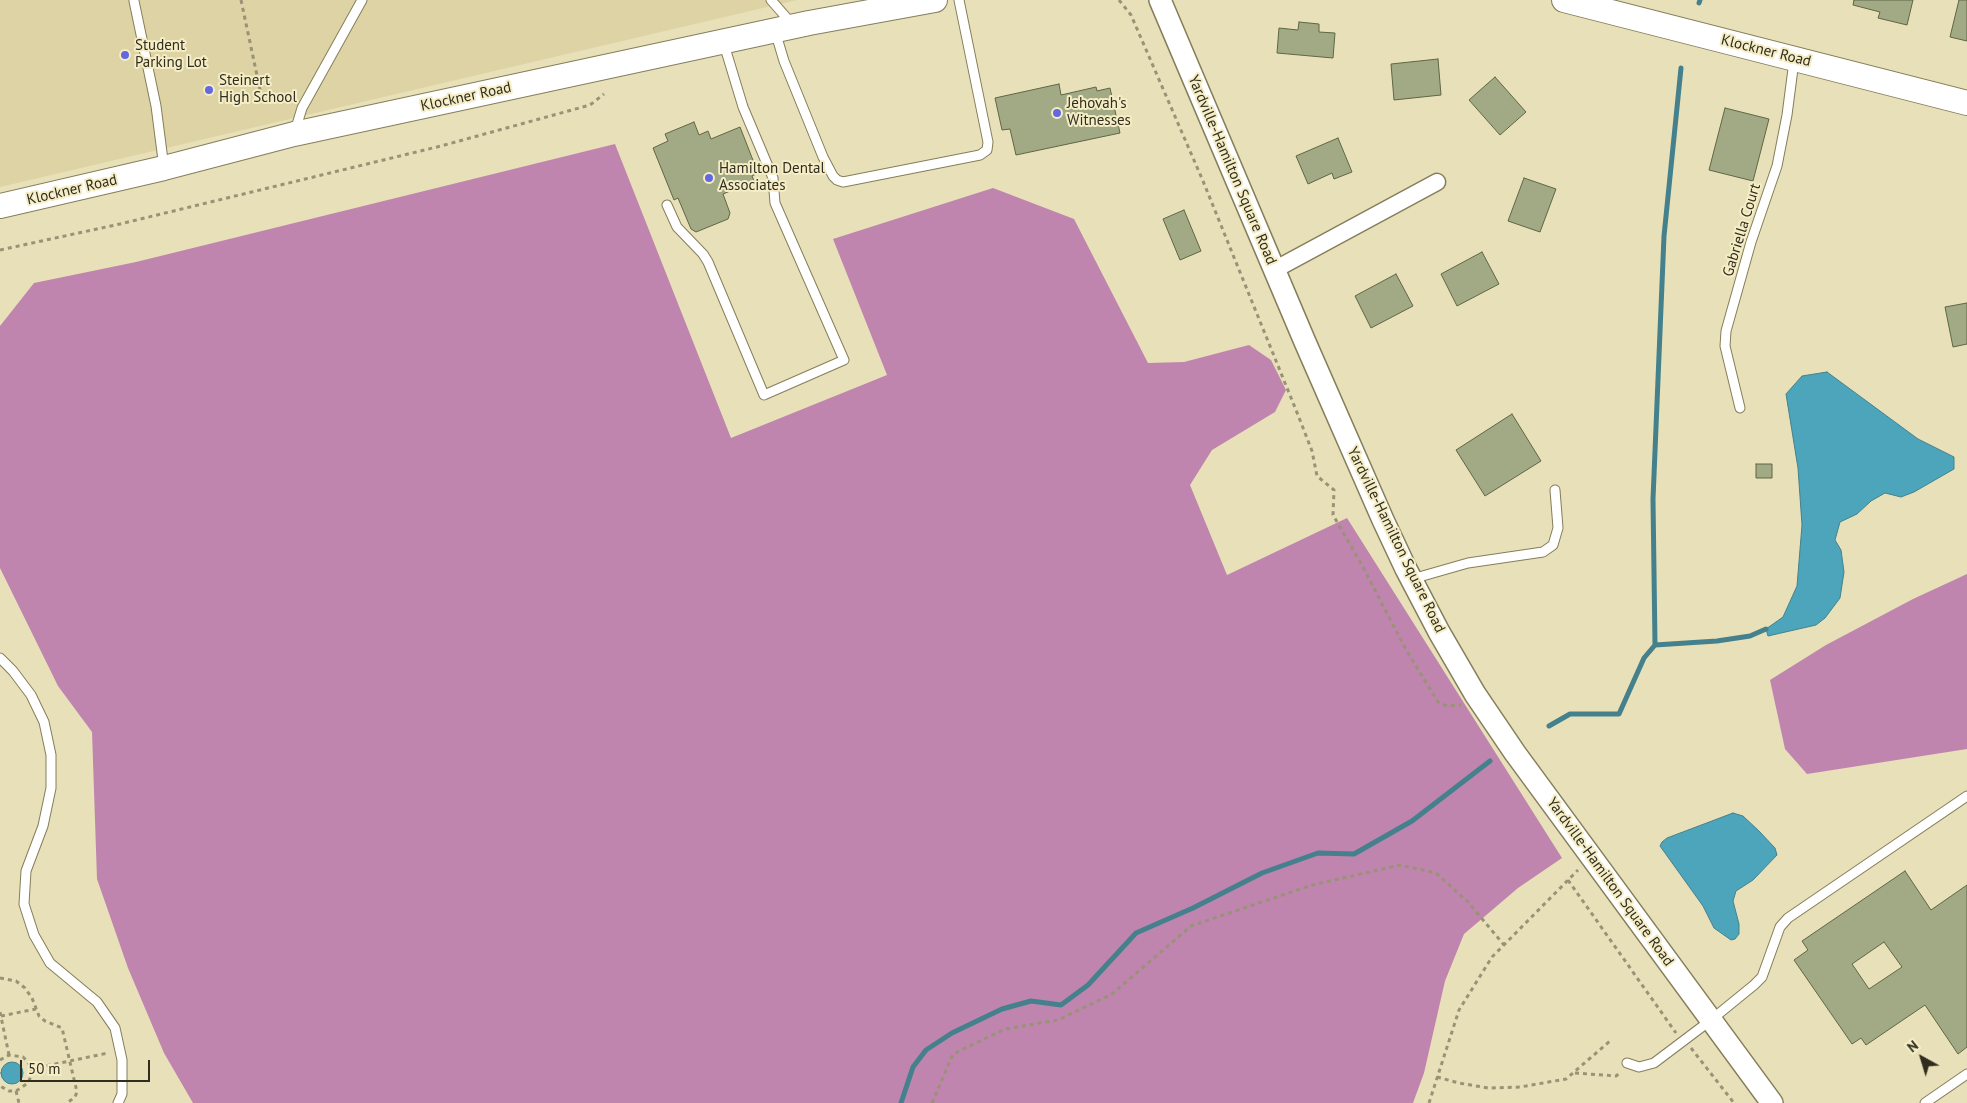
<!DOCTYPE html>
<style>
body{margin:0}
#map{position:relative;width:1967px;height:1103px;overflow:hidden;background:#e8e0b9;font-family:"PT Sans",sans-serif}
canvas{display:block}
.north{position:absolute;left:1897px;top:1033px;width:50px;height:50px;-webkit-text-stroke:4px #f5edc6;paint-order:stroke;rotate:321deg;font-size:14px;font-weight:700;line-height:20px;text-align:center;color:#302c1e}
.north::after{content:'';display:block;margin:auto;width:18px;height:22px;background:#302c1e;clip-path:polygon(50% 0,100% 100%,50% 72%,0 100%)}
.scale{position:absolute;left:20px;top:1060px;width:130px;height:22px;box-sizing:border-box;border:2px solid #302c1e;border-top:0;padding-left:6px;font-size:15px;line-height:18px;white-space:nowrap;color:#302c1e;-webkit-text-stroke:4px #f5edc6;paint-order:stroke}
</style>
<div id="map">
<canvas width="1967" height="1103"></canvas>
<div class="north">N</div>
<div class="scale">50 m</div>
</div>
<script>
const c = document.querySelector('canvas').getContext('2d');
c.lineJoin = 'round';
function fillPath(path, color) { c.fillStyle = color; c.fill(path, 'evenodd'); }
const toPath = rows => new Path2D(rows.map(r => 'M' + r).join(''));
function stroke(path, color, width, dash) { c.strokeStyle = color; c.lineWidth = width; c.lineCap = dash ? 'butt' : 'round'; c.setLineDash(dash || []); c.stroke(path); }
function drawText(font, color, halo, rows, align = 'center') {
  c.font = font + ' "PT Sans",sans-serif'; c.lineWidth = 4; c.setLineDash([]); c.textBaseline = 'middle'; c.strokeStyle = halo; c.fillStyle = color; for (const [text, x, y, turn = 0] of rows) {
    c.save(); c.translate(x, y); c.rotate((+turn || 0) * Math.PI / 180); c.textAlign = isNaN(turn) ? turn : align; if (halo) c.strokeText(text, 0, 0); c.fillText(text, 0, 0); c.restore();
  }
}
fillPath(toPath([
 [0,0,797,0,0,187]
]), '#ddd3a5');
fillPath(toPath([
 [615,144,731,438,887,375,833,239,993,188,1074,219,1148,363,1184,362,1249,345,1271,360,1286,390,1275,412,1212,450,1190,485,1227,575,1347,518,1562,858,1518,888,1464,934,1445,981,1424,1073,1413,1103,193,1103,164,1053,128,968,97,879,92,732,58,686,0,568,0,326,34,283,136,262],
 [1967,574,1967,749,1807,774,1785,749,1770,680,1826,645,1913,599]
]), '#bf85ae');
const water = toPath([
 [1827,372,1918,439,1954,457,1954,469,1914,492,1901,497,1885,493,1871,501,1857,514,1840,522,1835,540,1841,550,1844,572,1840,598,1825,618,1816,625,1768,636,1766,629,1783,617,1797,586,1802,525,1798,468,1786,394,1802,376,1827,372],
 [1733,813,1743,816,1759,831,1775,848,1777,855,1753,880,1736,891,1733,901,1739,924,1739,934,1735,939,1731,940,1714,928,1703,906,1660,846,1662,842,1667,838,1733,813],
 '1 1073a11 11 0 1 1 22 0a11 11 0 1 1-22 0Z'
]);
fillPath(water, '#4da5bb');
stroke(water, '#44818c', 1);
stroke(toPath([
 [1699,3,1700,0],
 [1655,645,1653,499,1664,236,1681,68],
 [1549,726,1570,714,1619,714,1644,658,1655,645,1717,641,1750,636,1766,629],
 [901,1103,913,1067,926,1050,952,1033,1002,1009,1031,1001,1061,1005,1088,985,1136,933,1193,908,1262,873,1318,853,1354,854,1412,821,1490,761]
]), '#44818c', 5);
const building = toPath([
 [1854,0,1913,0,1907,25,1878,18,1880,12,1853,5,1854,0],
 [1959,0,1967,0,1967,41,1950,37,1959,0],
 [1299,22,1319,24,1319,32,1335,33,1333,58,1277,53,1279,28,1298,30,1299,22],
 [1438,59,1441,95,1394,100,1391,64,1438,59],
 [1495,77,1526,112,1500,135,1469,100,1495,77],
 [1059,84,1061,95,1096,87,1097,91,1110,88,1120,133,1016,155,1010,129,1002,130,995,98,1059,84],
 [1725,108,1769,119,1753,181,1709,170,1725,108],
 [694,122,699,135,708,131,711,139,740,127,758,173,752,176,754,181,723,194,730,213,728,219,696,232,691,229,678,198,674,200,653,148,668,141,665,134,694,122],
 [1338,138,1352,172,1334,179,1332,173,1308,184,1296,156,1338,138],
 [1524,178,1556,189,1540,232,1508,221,1524,178],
 [1184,210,1201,251,1180,260,1163,219,1184,210],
 [1482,252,1499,284,1457,306,1441,274,1482,252],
 [1396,274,1413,306,1371,328,1355,296,1396,274],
 [1967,303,1967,344,1953,347,1945,307,1967,303],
 [1512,414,1541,461,1485,496,1456,450,1512,414],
 [1756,464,1772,464,1772,478,1756,478,1756,464],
 [1905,871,1931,910,1967,885,1967,1047,1958,1054,1925,1005,1866,1045,1861,1038,1852,1044,1794,960,1808,950,1802,941,1905,871],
 [1884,942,1902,967,1869,989,1852,964,1884,942]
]);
fillPath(building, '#a2a985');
stroke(building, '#5f6644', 1);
const service = toPath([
 [771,0,792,24],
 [134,1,156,106,164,168],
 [775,31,784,61,823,157,833,176,837,180,843,182,980,155,987,150,988,142,959,0],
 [295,131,302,108,362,0],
 [667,205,677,227,703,254,708,262,764,395,844,360,775,203,773,178,743,107,723,41],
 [1740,408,1725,346,1726,331,1751,242,1777,166,1787,115,1794,61],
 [1412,579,1468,563,1543,552,1553,545,1558,528,1555,490],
 [0,658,13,671,31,695,44,722,51,755,51,788,43,826,26,871,24,904,34,935,50,963,97,1002,115,1028,122,1060,122,1094,118,1103],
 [1627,1063,1639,1067,1654,1063,1711,1020,1754,985,1762,977,1780,927,1788,918,1967,796],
 [1925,1103,1967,1074]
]);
const minor = toPath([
 [1274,270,1437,182]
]);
const tertiary = toPath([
 [1160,0,1305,342,1383,520,1406,569,1439,632,1475,694,1515,753,1772,1103]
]);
const secondary = toPath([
 [1564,0,1967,103],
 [0,206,164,168,294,134,809,23,935,0]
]);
stroke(service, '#857e5a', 11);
stroke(minor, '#857e5a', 19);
stroke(tertiary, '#857e5a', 24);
stroke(secondary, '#857e5a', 26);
stroke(toPath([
 [241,0,262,99],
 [1119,0,1131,15,1203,181,1298,415,1312,451,1317,476,1334,490,1333,515,1363,567,1405,648,1438,702,1447,706,1461,705],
 [0,250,120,224,441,146,590,105,604,94],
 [1568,880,1676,1033],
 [0,978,16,981,25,988,32,998,39,1016,45,1021,62,1028,77,1092,75,1097,67,1103],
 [0,1012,9,1055],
 [1,1016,36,1009],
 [1691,1048,1734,1103],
 [0,1060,9,1055,23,1057,28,1062,31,1069,31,1076,28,1083,16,1091,9,1091,0,1086],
 [31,1069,108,1053],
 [1575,1073,1616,1076,1620,1073],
 [1437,1077,1459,1083,1488,1088,1520,1087,1566,1079,1610,1041],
 [16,1091,19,1103],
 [932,1103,953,1054,1005,1029,1058,1020,1112,994,1191,926,1312,885,1400,865,1436,873,1468,902,1504,945],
 [1429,1103,1459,1010,1492,957,1578,870]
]), '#999276', 3, [4, 4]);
stroke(service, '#fff', 9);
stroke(minor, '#fff', 16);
stroke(tertiary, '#fff', 21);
stroke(secondary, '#fff', 24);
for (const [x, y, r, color] of [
 [125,55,5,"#6368e1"],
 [209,90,5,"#6368e1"],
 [1057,113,5,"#6368e1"],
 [709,178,5,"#6368e1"]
]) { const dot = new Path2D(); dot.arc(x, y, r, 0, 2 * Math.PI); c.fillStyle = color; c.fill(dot); stroke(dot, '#f5edc6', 2); }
drawText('15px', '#302c1e', '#f5edc6', [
 ["Student",135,46],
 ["Parking Lot",135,63],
 ["Steinert",219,81],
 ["High School",219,98],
 ["Jehovah's",1067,104],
 ["Witnesses",1067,121],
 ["Hamilton Dental",719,169],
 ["Associates",719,186]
], 'left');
drawText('15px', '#302c1e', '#f5edc6', [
 ["Klockner Road",1766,51,14],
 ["Klockner Road",466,97,-12],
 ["Yardville-Hamilton Square Road",1232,170,67],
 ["Klockner Road",72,190,-13],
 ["Gabriella Court",1742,230,-73],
 ["Yardville-Hamilton Square Road",1396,540,64],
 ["Yardville-Hamilton Square Road",1610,882,54]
]);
</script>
